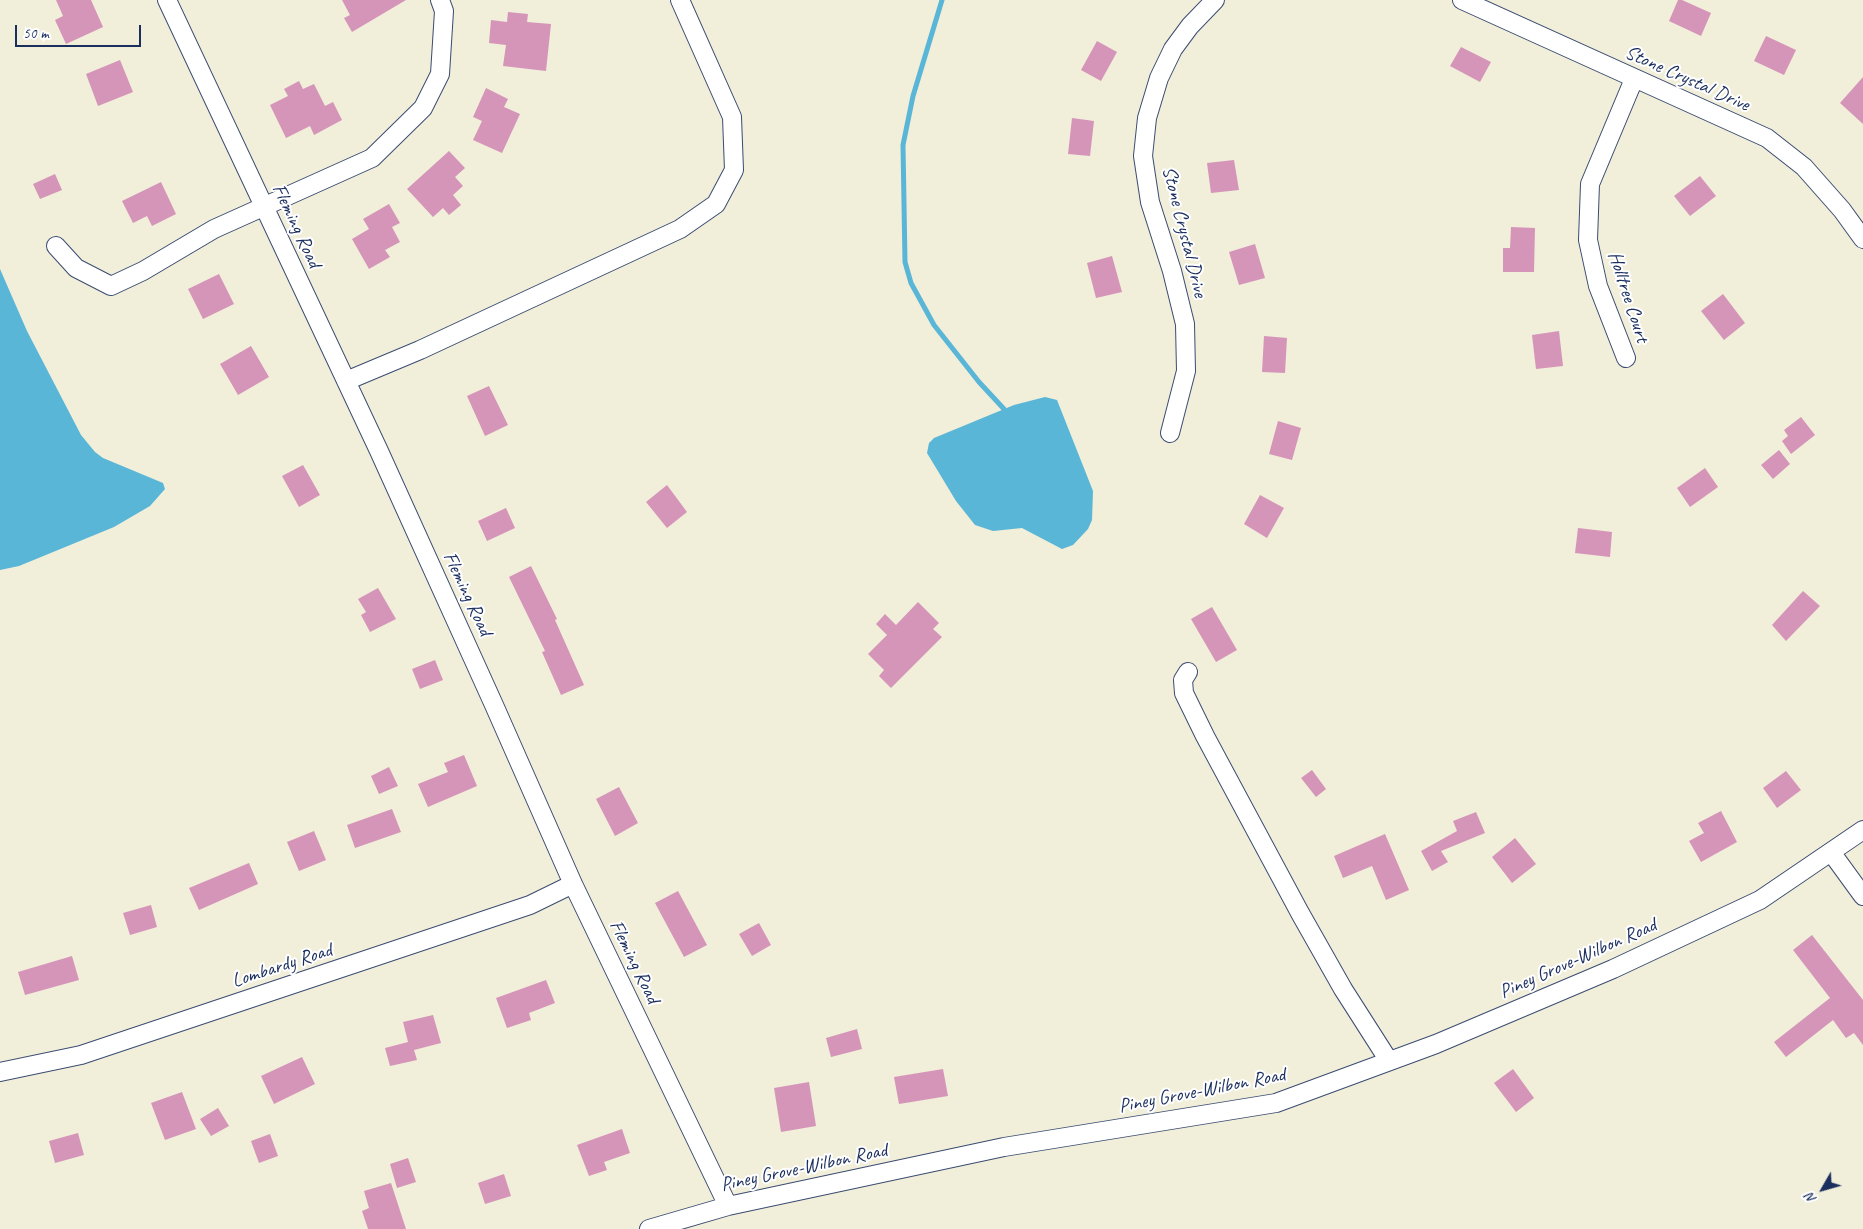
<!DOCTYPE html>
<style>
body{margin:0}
#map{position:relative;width:1863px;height:1229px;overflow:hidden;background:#f1eeda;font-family:Caveat,sans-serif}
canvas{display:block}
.north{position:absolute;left:1798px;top:1164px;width:50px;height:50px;-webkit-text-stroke:4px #fff;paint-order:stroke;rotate:232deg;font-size:14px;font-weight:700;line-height:20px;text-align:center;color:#1b2f5e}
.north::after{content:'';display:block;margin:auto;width:18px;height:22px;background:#1b2f5e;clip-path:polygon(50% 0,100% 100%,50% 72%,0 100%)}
.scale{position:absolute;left:15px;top:25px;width:126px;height:22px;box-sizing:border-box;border:2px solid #1b2f5e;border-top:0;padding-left:6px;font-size:15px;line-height:18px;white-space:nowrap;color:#1b2f5e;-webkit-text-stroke:4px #fff;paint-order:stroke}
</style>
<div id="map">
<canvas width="1863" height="1229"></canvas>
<div class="north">N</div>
<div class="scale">50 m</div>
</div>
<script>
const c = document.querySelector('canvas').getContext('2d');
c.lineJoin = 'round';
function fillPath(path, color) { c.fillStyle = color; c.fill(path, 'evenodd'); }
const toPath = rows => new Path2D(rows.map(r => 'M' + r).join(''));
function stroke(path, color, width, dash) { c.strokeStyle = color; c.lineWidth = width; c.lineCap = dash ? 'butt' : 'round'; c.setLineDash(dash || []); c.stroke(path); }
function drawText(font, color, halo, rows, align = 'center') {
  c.font = font + ' Caveat,sans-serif'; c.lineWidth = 4; c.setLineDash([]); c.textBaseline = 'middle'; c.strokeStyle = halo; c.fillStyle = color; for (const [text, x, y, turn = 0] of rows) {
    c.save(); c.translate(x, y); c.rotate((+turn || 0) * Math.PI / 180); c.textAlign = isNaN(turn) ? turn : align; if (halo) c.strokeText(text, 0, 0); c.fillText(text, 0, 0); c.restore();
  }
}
fillPath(toPath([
 [0,269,27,331,81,435,95,452,103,458,163,483,165,489,150,506,114,527,19,566,0,570],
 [1045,397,1057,400,1093,491,1092,520,1088,529,1073,545,1062,549,1022,528,993,531,975,525,956,501,927,453,929,443,934,438,1014,405]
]), '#59b6d7');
stroke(toPath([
 [942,0,913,96,903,145,905,262,911,283,934,325,979,382,1004,409,1005,414]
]), '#59b6d7', 5);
fillPath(toPath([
 [56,0,91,0,103,27,66,44,55,20,63,16],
 [342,0,406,0,352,32,344,18,350,15],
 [1678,0,1682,0,1711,13,1701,36,1669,21],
 [508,12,528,14,527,22,551,24,546,71,503,66,506,45,489,43,491,20,507,22],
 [1766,36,1796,50,1784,75,1754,61],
 [1097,41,1117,52,1101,81,1081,70],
 [1461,47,1491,62,1480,82,1450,66],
 [120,60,133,92,98,106,86,74],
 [1863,77,1863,124,1840,103],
 [299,81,303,89,314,84,325,106,333,102,342,120,314,135,310,126,286,138,270,105,288,96,284,89],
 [486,88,508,99,504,107,520,114,502,153,473,140,482,121,473,117],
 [1072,118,1094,121,1090,156,1068,154],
 [449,151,465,168,455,177,463,186,453,195,461,205,449,215,443,208,433,217,407,189],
 [1234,160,1239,190,1211,193,1207,163],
 [55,174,62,190,40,199,33,184],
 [1700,176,1716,196,1690,216,1674,196],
 [161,182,176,214,152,226,147,216,133,223,122,201],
 [389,204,400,223,392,227,400,242,385,250,390,257,369,269,352,239,369,229,363,219],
 [1511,227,1535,228,1534,272,1503,272,1503,248,1510,248],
 [1255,244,1265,278,1239,285,1229,252],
 [1112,256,1122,292,1096,298,1087,263],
 [219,274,234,304,203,319,188,289],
 [1723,294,1745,323,1724,340,1701,311],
 [1559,331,1563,366,1536,369,1532,335],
 [1264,336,1287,338,1285,373,1262,372],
 [251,346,269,377,238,395,220,364],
 [489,386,508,425,485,436,467,396],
 [1801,417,1815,435,1791,454,1782,441,1788,436,1784,430],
 [1278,421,1301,428,1292,460,1269,454],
 [1779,450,1790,464,1773,479,1761,465],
 [303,465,320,495,299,507,282,476],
 [1705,468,1718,487,1690,507,1677,488],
 [667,485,687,512,667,528,646,502],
 [1260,495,1284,508,1267,538,1244,524],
 [506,508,515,528,487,541,478,521],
 [1578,528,1612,532,1610,557,1575,553],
 [531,566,557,619,555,620,584,685,561,695,542,652,545,651,509,577],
 [378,588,396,619,370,632,361,615,366,612,358,599],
 [1803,591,1820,606,1786,641,1772,625],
 [918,602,939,623,933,629,942,637,891,688,879,676,884,670,868,654,887,635,876,624,885,614,896,625],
 [1212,607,1237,650,1216,662,1191,619],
 [435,660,443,680,420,689,412,669],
 [464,755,477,786,428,807,418,784,448,772,444,763],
 [389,767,398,786,379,794,371,776],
 [1312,770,1326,789,1316,797,1301,778],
 [1786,771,1801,790,1777,808,1763,788],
 [619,787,638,823,615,836,596,799],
 [392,809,401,832,355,848,347,825],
 [1721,811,1737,842,1701,862,1689,841,1704,833,1698,823],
 [1476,812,1485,833,1441,851,1448,862,1432,871,1421,851,1457,831,1453,821],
 [314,831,326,860,299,871,287,842],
 [1385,834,1409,890,1386,900,1372,866,1343,878,1334,856],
 [1515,838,1536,864,1512,883,1492,857],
 [249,863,258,884,199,910,189,888],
 [678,891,707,945,684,957,655,903],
 [151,905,157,927,130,935,123,913],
 [759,923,771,945,752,956,739,934],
 [1812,935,1863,1000,1863,1045,1854,1033,1846,1038,1833,1020,1786,1057,1774,1042,1830,998,1793,950],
 [72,956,79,980,25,995,18,972],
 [546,980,555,1003,529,1013,531,1020,507,1028,496,998],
 [433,1015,441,1043,414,1050,417,1060,390,1066,385,1048,408,1042,403,1022],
 [857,1029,862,1049,831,1057,826,1038],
 [302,1057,315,1084,274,1104,261,1076],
 [943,1069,948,1096,899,1104,894,1077],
 [1513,1069,1534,1098,1516,1112,1494,1083],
 [809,1082,816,1126,781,1132,774,1088],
 [182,1092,196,1129,165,1140,151,1103],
 [218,1108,229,1126,211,1136,200,1119],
 [622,1129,630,1153,604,1162,607,1170,589,1176,577,1145],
 [78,1133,84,1155,55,1163,49,1141],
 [270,1134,278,1156,259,1163,251,1141],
 [408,1158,416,1182,397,1188,390,1164],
 [504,1174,511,1196,485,1204,478,1183],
 [391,1183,406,1229,368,1229,362,1211,369,1208,364,1191]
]), '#d595b9');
const minor = toPath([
 [167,0,379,451,494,705,573,884,728,1206],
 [1462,0,1767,138,1804,167,1842,210,1863,239],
 [56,246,76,268,111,286,143,271,214,229,372,158,423,108,440,74,444,11,440,0],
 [1626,358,1598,286,1588,240,1590,184,1634,79],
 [346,381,420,350,680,229,716,204,734,170,732,117,680,0],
 [1170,433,1186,371,1185,324,1172,271,1150,202,1143,156,1147,118,1159,78,1173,49,1190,26,1215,0],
 [1188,672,1183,680,1184,693,1205,736,1300,913,1343,989,1389,1061],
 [1831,852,1863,896],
 [0,1072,81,1055,530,905,573,884],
 [649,1229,728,1206,1004,1147,1276,1103,1436,1044,1613,969,1760,900,1863,830]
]);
stroke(minor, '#3b4c71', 20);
stroke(minor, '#fff', 18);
drawText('20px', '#1b2f5e', '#fff', [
 ["Stone Crystal Drive",1687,79,24],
 ["Fleming Road",296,226,65],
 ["Stone Crystal Drive",1184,232,76],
 ["Holltree Court",1628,297,72],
 ["Fleming Road",467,594,65],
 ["Piney Grove-Wilbon Road",1578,959,-24],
 ["Fleming Road",634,962,64],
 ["Lombardy Road",282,966,-18],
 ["Piney Grove-Wilbon Road",1202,1091,-11],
 ["Piney Grove-Wilbon Road",804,1168,-12]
]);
</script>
